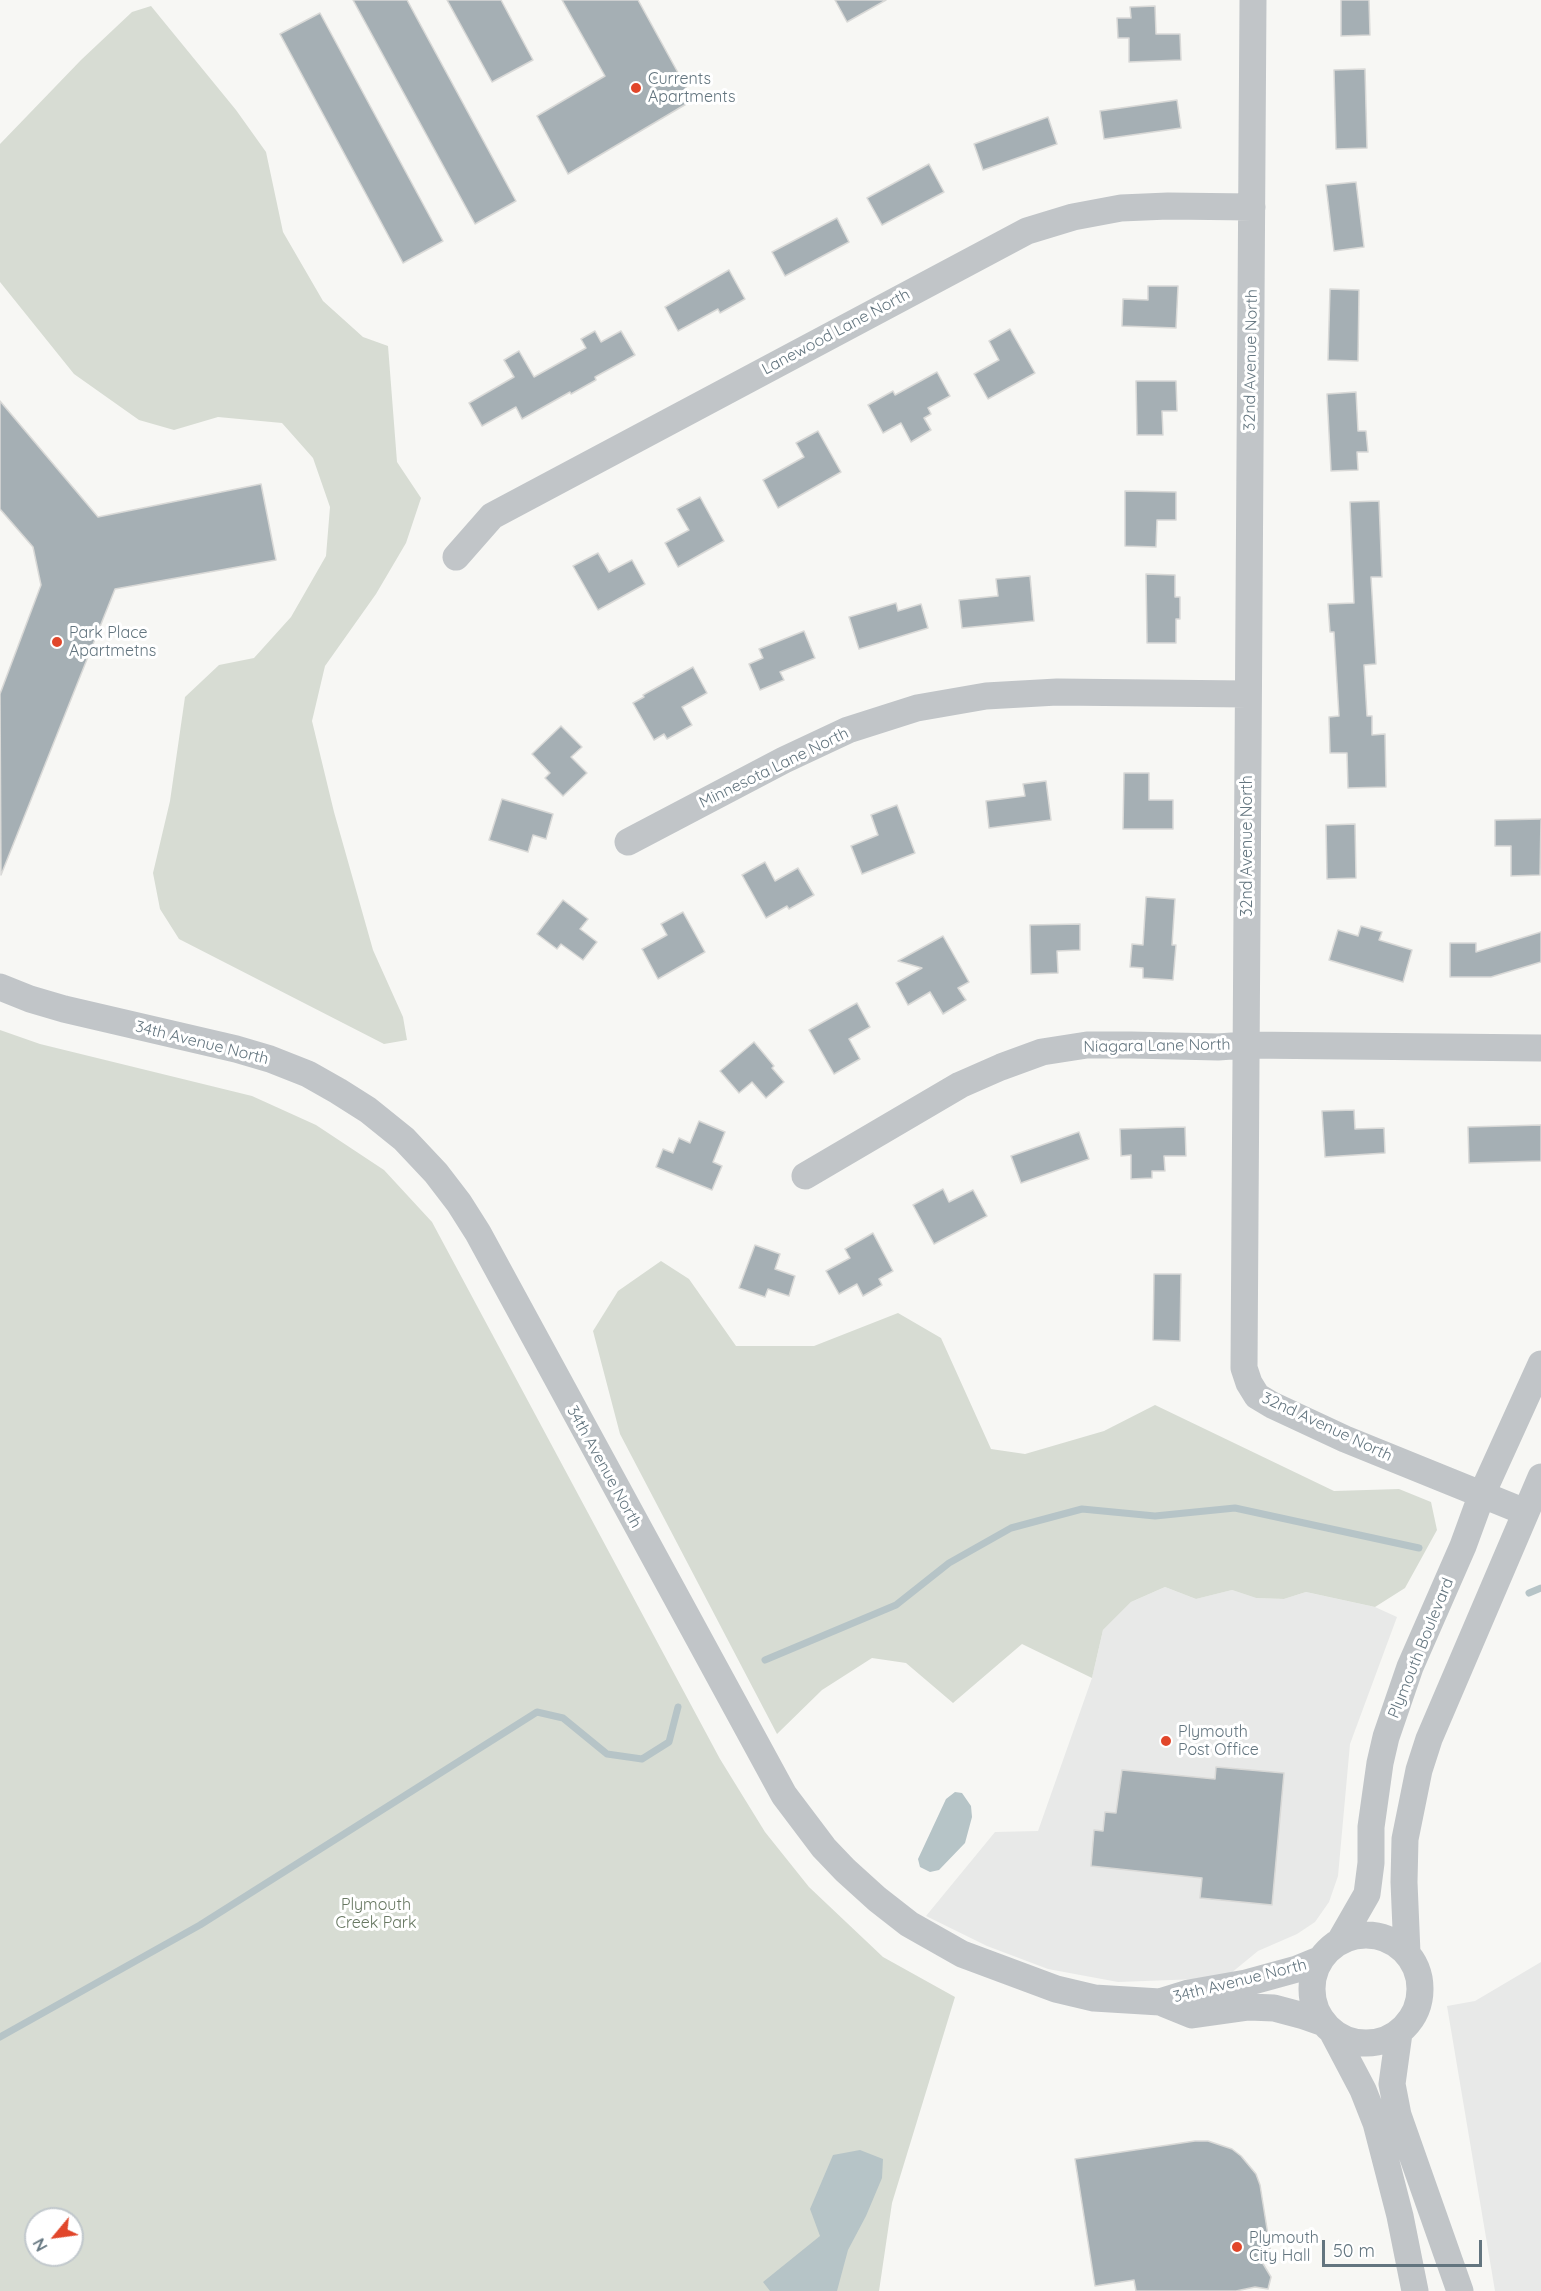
<!DOCTYPE html>
<style>
body{margin:0}
#map{position:relative;width:1541px;height:2291px;overflow:hidden;background:#f7f7f4;font-family:Quicksand,sans-serif}
canvas{display:block}
.north{position:absolute;left:24px;top:2207px;width:60px;height:60px;box-sizing:border-box;background:#fff;border:2px solid #c1c8cc;border-radius:50%;rotate:241deg;font-size:16px;font-weight:700;line-height:24px;text-align:center;color:#63757f}
.north::after{content:'';display:block;margin:auto;width:21px;height:27px;background:#e1462a;clip-path:polygon(50% 0,100% 100%,50% 72%,0 100%)}
.scale{position:absolute;left:1322px;top:2240px;width:160px;height:27px;box-sizing:border-box;border:3px solid #63757f;border-top:0;padding-left:8px;font-size:18px;line-height:21px;white-space:nowrap;color:#63757f;-webkit-text-stroke:4px #fff;paint-order:stroke}
</style>
<div id="map">
<canvas width="1541" height="2291"></canvas>
<div class="north">N</div>
<div class="scale">50 m</div>
</div>
<script>
const c = document.querySelector('canvas').getContext('2d');
c.lineJoin = 'round';
function fillPath(path, color) { c.fillStyle = color; c.fill(path, 'evenodd'); }
const toPath = rows => new Path2D(rows.map(r => 'M' + r).join(''));
function stroke(path, color, width, dash) { c.strokeStyle = color; c.lineWidth = width; c.lineCap = dash ? 'butt' : 'round'; c.setLineDash(dash || []); c.stroke(path); }
function drawText(font, color, halo, rows, align = 'center') {
  c.font = font + ' Quicksand,sans-serif'; c.lineWidth = 6; c.setLineDash([]); c.textBaseline = 'middle'; c.strokeStyle = halo; c.fillStyle = color; for (const [text, x, y, turn = 0] of rows) {
    c.save(); c.translate(x, y); c.rotate((+turn || 0) * Math.PI / 180); c.textAlign = isNaN(turn) ? turn : align; if (halo) c.strokeText(text, 0, 0); c.fillText(text, 0, 0); c.restore();
  }
}
fillPath(toPath([
 [1165,1587,1196,1599,1232,1590,1256,1598,1284,1599,1306,1592,1375,1607,1397,1617,1350,1744,1338,1876,1329,1902,1315,1922,1297,1934,1258,1951,1225,1978,1118,1982,1048,1969,987,1946,926,1916,995,1832,1038,1831,1092,1678,1103,1630,1131,1602],
 [1541,1962,1541,2291,1495,2291,1447,2006,1475,2001]
]), '#e8e9e8');
fillPath(toPath([
 [151,6,236,110,266,152,283,232,323,301,363,337,388,346,397,462,421,498,406,543,376,594,325,666,312,721,334,812,373,950,403,1017,407,1040,384,1044,179,939,160,909,153,873,170,801,185,697,219,665,254,658,291,617,326,556,330,507,313,458,282,423,218,417,174,430,139,420,74,374,0,282,0,144,81,60,132,12],
 [0,1030,40,1044,252,1096,316,1125,384,1170,432,1222,720,1759,765,1832,809,1887,883,1957,955,1997,892,2203,879,2291,0,2291],
 [36,2219,72,2219,72,2255,36,2255],
 [661,1261,689,1279,736,1346,814,1346,898,1313,941,1338,991,1449,1025,1454,1104,1431,1155,1405,1334,1491,1399,1489,1431,1502,1437,1530,1405,1588,1375,1607,1306,1592,1284,1599,1256,1598,1232,1590,1196,1599,1165,1587,1131,1602,1103,1630,1092,1678,1022,1644,953,1703,906,1663,872,1658,822,1690,777,1734,620,1434,593,1331,618,1291]
]), '#d7dcd3');
fillPath(toPath([
 [955,1792,962,1793,971,1806,972,1817,965,1843,939,1870,930,1872,920,1867,918,1859,946,1799],
 [860,2150,883,2159,882,2178,866,2216,848,2250,837,2291,770,2291,763,2282,820,2236,810,2209,833,2155]
]), '#b6c4c7');
stroke(toPath([
 [1529,1593,1541,1588],
 [765,1660,896,1605,949,1563,1011,1528,1082,1509,1155,1516,1235,1508,1419,1548],
 [0,2037,200,1925,537,1712,563,1718,607,1754,642,1759,669,1742,678,1707]
]), '#b6c4c7', 7);
const building = toPath([
 [353,0,407,0,516,201,475,224,353,0],
 [447,0,501,0,533,60,492,82,447,0],
 [562,0,638,0,693,100,568,174,537,116,605,76,562,0],
 [835,0,886,0,847,22,835,0],
 [1341,0,1369,0,1370,35,1341,36,1341,0],
 [1155,6,1156,34,1180,34,1181,60,1129,62,1129,38,1118,38,1117,18,1131,18,1130,7,1155,6],
 [320,13,443,241,403,263,280,34,320,13],
 [1365,69,1367,148,1336,149,1334,70,1365,69],
 [1177,100,1181,128,1104,139,1100,111,1177,100],
 [1048,117,1057,144,983,170,974,144,1048,117],
 [929,164,944,192,882,225,867,198,929,164],
 [1356,182,1364,247,1334,251,1326,185,1356,182],
 [837,218,849,242,785,276,772,252,837,218],
 [729,270,745,299,720,313,718,309,678,331,665,307,729,270],
 [1148,286,1178,286,1176,328,1122,326,1123,299,1148,300,1148,286],
 [1330,289,1359,290,1358,361,1328,360,1330,289],
 [1010,329,1035,373,988,399,974,374,999,360,989,341,1010,329],
 [595,331,601,342,621,331,635,355,595,377,596,380,571,394,570,392,522,419,516,407,482,426,469,403,514,377,504,360,519,351,534,377,586,348,581,339,595,331],
 [937,372,950,396,928,408,931,414,924,418,931,430,911,442,901,423,883,433,868,405,893,391,895,395,937,372],
 [1136,381,1176,381,1177,411,1162,411,1163,435,1137,435,1136,381],
 [1356,392,1358,431,1366,431,1368,452,1357,452,1358,470,1331,471,1327,394,1356,392],
 [0,401,98,517,261,484,276,560,115,589,1,875,0,694,41,585,33,547,0,509,0,401],
 [818,431,841,472,778,508,763,480,804,457,796,443,818,431],
 [1125,491,1176,492,1176,520,1157,520,1156,547,1125,546,1125,491],
 [700,497,724,541,678,567,665,543,689,530,677,509,700,497],
 [1379,501,1382,577,1371,577,1376,664,1364,665,1367,716,1372,716,1372,735,1385,734,1386,787,1348,788,1347,753,1330,753,1329,717,1339,716,1334,632,1330,632,1328,604,1354,603,1350,502,1379,501],
 [598,553,609,572,632,560,645,584,598,610,573,566,598,553],
 [1146,574,1175,575,1175,597,1180,597,1180,619,1176,619,1176,643,1147,643,1146,574],
 [1030,576,1034,621,962,628,959,600,998,596,996,579,1030,576],
 [896,603,898,611,921,604,928,628,859,649,849,617,896,603],
 [804,631,815,658,780,672,784,680,760,690,749,664,763,658,759,649,804,631],
 [693,667,707,693,682,707,692,725,667,739,664,734,654,740,633,703,644,697,643,695,693,667],
 [561,726,582,747,571,757,587,773,563,796,545,778,550,773,532,754,561,726],
 [1124,773,1149,773,1149,800,1173,800,1173,829,1123,829,1124,773],
 [1046,781,1051,820,989,828,986,801,1025,796,1023,784,1046,781],
 [502,799,553,814,546,839,533,835,528,852,489,840,502,799],
 [897,805,915,853,862,874,851,846,878,835,871,815,897,805],
 [1541,819,1540,875,1511,876,1511,846,1495,846,1495,820,1541,819],
 [1355,824,1356,878,1327,879,1326,825,1355,824],
 [765,862,775,881,798,868,814,895,789,909,787,906,766,918,742,875,765,862],
 [1146,897,1175,899,1172,945,1176,945,1173,980,1143,978,1143,968,1130,967,1132,944,1143,945,1146,897],
 [563,900,588,919,580,929,597,942,583,960,561,944,557,949,537,934,563,900],
 [683,912,705,952,658,979,642,949,667,935,661,924,683,912],
 [1080,924,1080,950,1057,951,1058,973,1031,974,1030,925,1080,924],
 [1361,926,1382,932,1379,940,1412,950,1403,982,1329,960,1338,930,1358,936,1361,926],
 [1541,932,1541,962,1491,977,1450,977,1450,943,1476,943,1476,952,1541,932],
 [943,936,969,982,958,988,966,1000,943,1014,930,992,908,1005,896,983,922,968,898,961,943,936],
 [857,1003,870,1027,849,1039,860,1059,834,1074,809,1030,857,1003],
 [754,1042,774,1066,772,1068,784,1082,766,1098,752,1082,739,1093,720,1071,754,1042],
 [1354,1110,1355,1129,1384,1128,1385,1153,1325,1157,1322,1111,1354,1110],
 [699,1121,725,1132,713,1162,722,1166,712,1190,656,1167,663,1149,673,1153,679,1138,690,1143,699,1121],
 [1541,1125,1541,1161,1469,1163,1468,1127,1541,1125],
 [1185,1127,1186,1156,1164,1156,1165,1171,1152,1171,1152,1178,1131,1179,1131,1155,1121,1156,1120,1129,1185,1127],
 [1079,1132,1089,1159,1021,1183,1011,1156,1079,1132],
 [943,1189,949,1202,973,1190,987,1216,934,1244,913,1205,943,1189],
 [873,1233,893,1271,879,1279,882,1285,863,1296,857,1284,839,1294,826,1271,850,1258,845,1249,873,1233],
 [755,1245,780,1254,775,1269,795,1276,789,1296,768,1289,765,1297,739,1288,755,1245],
 [1154,1274,1181,1274,1180,1341,1153,1340,1154,1274],
 [1216,1767,1284,1773,1272,1905,1200,1898,1202,1878,1091,1866,1094,1830,1103,1831,1105,1812,1116,1813,1122,1770,1215,1779,1216,1767],
 [1195,2141,1208,2141,1232,2149,1241,2156,1256,2174,1260,2185,1272,2260,1262,2262,1271,2277,1268,2289,1255,2287,1236,2291,1136,2291,1134,2280,1095,2286,1075,2159,1195,2141]
]);
fillPath(building, '#a5afb4');
stroke(building, '#d9d9d7', 1.5);
stroke(toPath([
 [1253,0,1244,1368,1249,1383,1257,1396,1272,1405,1345,1439,1525,1512],
 [456,557,492,516,1027,231,1073,217,1121,208,1168,206,1252,207],
 [628,842,784,760,848,730,917,708,986,696,1057,692,1247,694],
 [0,987,30,999,64,1009,236,1049,270,1059,308,1074,338,1091,368,1110,404,1139,436,1173,459,1203,478,1233,784,1795,824,1848,845,1870,877,1899,909,1924,962,1954,1056,1989,1094,1998,1160,2002,1192,2015,1249,2007,1274,2008,1304,2016,1324,2023],
 [805,1176,960,1085,1001,1067,1042,1052,1087,1045,1131,1045,1218,1047,1246,1045,1541,1048],
 '1312 1989a54 54 0 1 1 108 0a54 54 0 1 1-108 0Z',
 [1340,1941,1367,1894,1371,1863,1371,1827,1380,1763,1386,1737,1410,1667,1463,1546,1482,1494,1541,1364],
 [1407,1953,1404,1882,1405,1839,1419,1770,1429,1739,1541,1477],
 [1160,2002,1189,1993,1246,1983,1297,1969,1319,1960],
 [1333,2033,1363,2090,1376,2123,1400,2216,1415,2291],
 [1399,2033,1392,2084,1398,2115,1460,2291]
]), '#c1c5c8', 27);
for (const [x, y, r, color] of [
 [636,88,6,"#e1462a"],
 [57,642,6,"#e1462a"],
 [1166,1741,6,"#e1462a"],
 [1237,2247,6,"#e1462a"]
]) { const dot = new Path2D(); dot.arc(x, y, r, 0, 2 * Math.PI); c.fillStyle = color; c.fill(dot); stroke(dot, '#fff', 2); }
drawText('16px', '#63757f', '#fff', [
 ["Currents",648,79],
 ["Apartments",648,97],
 ["Park Place",69,633],
 ["Apartmetns",69,651],
 ["Plymouth",1178,1732],
 ["Post Office",1178,1750],
 ["Plymouth",1249,2238],
 ["City Hall",1249,2256]
], 'left');
drawText('16px', '#63757f', '#fff', [
 ["Lanewood Lane North",836,332,-28],
 ["32nd Avenue North",1251,360,-89],
 ["Minnesota Lane North",774,768,-26],
 ["32nd Avenue North",1247,846,-90],
 ["34th Avenue North",202,1043,14],
 ["Niagara Lane North",1157,1046,-1],
 ["32nd Avenue North",1327,1427,25],
 ["34th Avenue North",604,1467,61],
 ["Plymouth Boulevard",1421,1648,-68],
 ["34th Avenue North",1240,1981,-14]
]);
drawText('16px', '#677761', '#fff', [
 ["Plymouth",376,1905],
 ["Creek Park",376,1923]
]);
</script>
